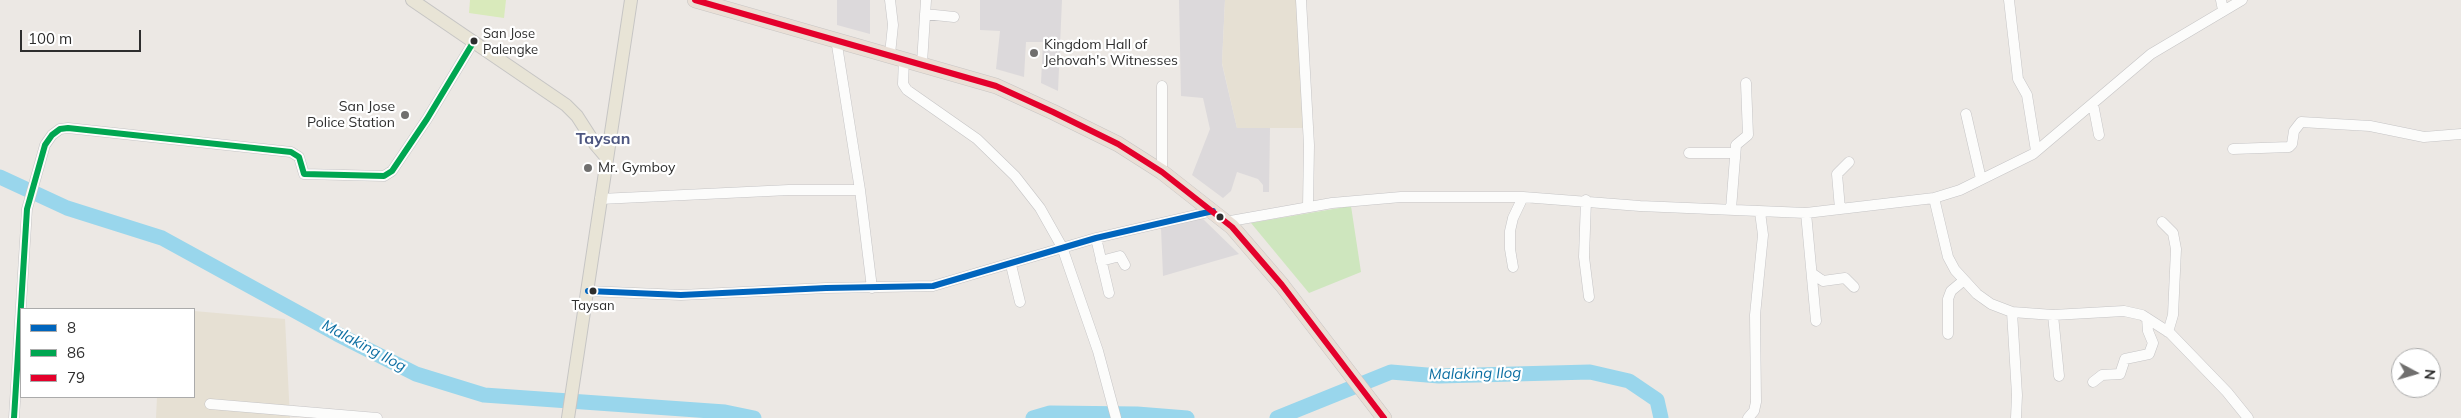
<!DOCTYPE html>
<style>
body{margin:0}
#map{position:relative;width:2461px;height:418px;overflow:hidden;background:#ece8e4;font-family:Mulish,sans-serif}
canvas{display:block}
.legend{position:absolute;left:20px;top:308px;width:175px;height:90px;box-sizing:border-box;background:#fff;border:1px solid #ababab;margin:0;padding:6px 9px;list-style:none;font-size:15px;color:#2e2e2e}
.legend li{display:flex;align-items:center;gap:10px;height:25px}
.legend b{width:25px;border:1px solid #ababab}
.north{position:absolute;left:2391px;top:348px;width:50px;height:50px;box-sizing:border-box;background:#fff;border:1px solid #ababab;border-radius:50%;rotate:96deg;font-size:14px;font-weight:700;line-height:20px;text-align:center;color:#2e2e2e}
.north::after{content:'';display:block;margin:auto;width:18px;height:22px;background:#706f6e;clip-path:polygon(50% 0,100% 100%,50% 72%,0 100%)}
.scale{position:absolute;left:20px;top:30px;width:121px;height:22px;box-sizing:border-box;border:2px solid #2e2e2e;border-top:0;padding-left:6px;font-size:15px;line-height:18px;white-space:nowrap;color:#2e2e2e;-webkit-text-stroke:4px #fff;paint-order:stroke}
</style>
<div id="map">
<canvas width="2461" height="418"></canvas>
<ul class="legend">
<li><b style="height:6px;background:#0065bd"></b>8</li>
<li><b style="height:6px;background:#00a651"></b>86</li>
<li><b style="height:6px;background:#e4002b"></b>79</li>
</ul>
<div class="north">N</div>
<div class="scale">100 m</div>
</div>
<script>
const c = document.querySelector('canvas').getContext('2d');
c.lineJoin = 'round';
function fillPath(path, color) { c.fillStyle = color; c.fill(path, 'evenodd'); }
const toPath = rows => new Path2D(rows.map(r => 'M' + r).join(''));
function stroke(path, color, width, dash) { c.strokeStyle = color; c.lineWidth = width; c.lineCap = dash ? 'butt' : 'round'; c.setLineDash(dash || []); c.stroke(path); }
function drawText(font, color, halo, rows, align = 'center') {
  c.font = font + ' Mulish,sans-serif'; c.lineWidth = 4.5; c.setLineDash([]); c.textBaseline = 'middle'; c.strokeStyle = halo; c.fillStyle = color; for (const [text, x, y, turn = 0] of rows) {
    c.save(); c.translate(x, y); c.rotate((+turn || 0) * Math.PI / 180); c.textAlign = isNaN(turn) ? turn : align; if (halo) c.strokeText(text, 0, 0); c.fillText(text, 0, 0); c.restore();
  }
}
fillPath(toPath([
 [837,0,870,0,870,34,837,25],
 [980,0,1062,0,1058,91,1041,83,1043,42,1026,42,1024,77,996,69,1000,31,980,30],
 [1179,0,1225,0,1222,64,1237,128,1270,128,1269,192,1263,192,1263,185,1258,179,1237,172,1231,191,1223,198,1192,175,1210,129,1203,98,1181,96],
 [1202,218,1239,254,1163,276,1161,228]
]), '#dcd9db');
fillPath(toPath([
 [1225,0,1297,0,1305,128,1237,128,1222,63],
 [194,311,285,319,290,418,156,418,157,397,194,397]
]), '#e6e0d3');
fillPath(toPath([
 [1351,206,1361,272,1309,293,1251,223]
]), '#cee6be');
fillPath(toPath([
 [470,0,506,0,504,18,469,13]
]), '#d9eabb');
stroke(toPath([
 [0,177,67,208,162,238,337,334,416,374,484,395,725,412,754,418],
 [1033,418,1050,413,1137,414,1187,418],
 [1277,418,1391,372,1439,376,1590,372,1629,381,1657,400,1661,418]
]), '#99d6ec', 15);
const minor = toPath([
 [890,0,893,25,890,54],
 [1301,0,1309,145,1308,207],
 [2009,0,2018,79,2027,95,2036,151],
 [2221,0,2223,10],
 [925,14,954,17],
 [836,39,860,190,872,288],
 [904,58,903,84,907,90,977,139,1015,176,1040,208,1062,247,1098,351,1116,418],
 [922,63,926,0],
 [2093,104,2099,135],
 [1966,114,1981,179],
 [2233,149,2289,147,2292,144,2294,131,2301,122,2370,126,2424,137,2461,134],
 [1689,153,1735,153],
 [1162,172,1162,86],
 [1934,198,1948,257,1955,270,1977,294,1991,304,2012,312,2053,315,2124,311,2142,315,2170,333,2227,392,2248,418],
 [600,199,789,190,860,190],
 [1586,200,1584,257,1589,297],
 [1731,209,1736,145,1748,135,1746,83],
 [1840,209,1837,174,1849,162],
 [1806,213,1816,321],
 [1225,222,1332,203,1401,197,1523,197,1640,206,1806,213,1934,198,1960,190,2033,154,2151,54,2242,0],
 [2162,222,2173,233,2176,249,2173,315,2168,332],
 [1096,238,1109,293],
 [1101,261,1120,256,1125,265],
 [1011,265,1020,302],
 [1513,267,1510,249,1510,231,1513,218,1523,197],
 [1813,274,1823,281,1845,278,1854,287],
 [588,291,681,295,826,288,933,286,1096,238,1213,211],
 [2012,312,2017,395,2016,418],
 [2053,315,2059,376],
 [1948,334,1948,299,1951,291,1963,281],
 [2093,382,2102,375,2120,374,2125,359,2149,354,2153,343,2148,331,2147,318],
 [210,404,377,418],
 [14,418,27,209,45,145,52,135,60,129,68,128,291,152,299,157,304,174,384,176,392,171,427,119,474,41],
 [1748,418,1754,411,1756,402,1755,315,1763,235,1760,212]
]);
const major = toPath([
 [412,0,566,105,577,116,595,144,606,157],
 [568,418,631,0]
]);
const highway = toPath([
 [695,0,996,86,1053,112,1118,144,1162,172,1232,227,1282,285,1384,418]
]);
stroke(minor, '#c5c4c5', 11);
stroke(major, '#c6c5c4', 14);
stroke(highway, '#c6c5c4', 16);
stroke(minor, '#fcfcfb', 10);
stroke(major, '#e8e4d6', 12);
stroke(highway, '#eadfd6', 15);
stroke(toPath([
 [588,291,681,295,826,288,933,286,1096,238,1213,211]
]), '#0065bd', 6);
stroke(toPath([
 [14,418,27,209,45,145,52,135,60,129,68,128,291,152,299,157,304,174,384,176,392,171,427,119,474,41]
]), '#00a651', 6);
stroke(toPath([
 [695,0,996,86,1053,112,1118,144,1162,172,1232,227,1282,285,1384,418]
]), '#e4002b', 6);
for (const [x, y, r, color] of [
 [474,41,4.5,"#2e2e2e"],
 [1034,53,5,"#706f6e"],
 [405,115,5,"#706f6e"],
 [588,168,5,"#706f6e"],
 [1220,217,4.5,"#2e2e2e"],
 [593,291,4.5,"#2e2e2e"]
]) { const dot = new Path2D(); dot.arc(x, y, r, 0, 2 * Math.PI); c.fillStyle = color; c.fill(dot); stroke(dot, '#fff', 2); }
drawText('13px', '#2e2e2e', '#fff', [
 ["San Jose",483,34],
 ["Palengke",483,50],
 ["Taysan",593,306,"center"]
], 'left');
drawText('14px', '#2e2e2e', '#fff', [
 ["Kingdom Hall of",1044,45],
 ["Jehovah's Witnesses",1044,61],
 ["San Jose",395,107,"right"],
 ["Police Station",395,123,"right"],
 ["Mr. Gymboy",598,168]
], 'left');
drawText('italic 15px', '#0d6fa3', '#fff', [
 ["Malaking Ilog",364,346,28],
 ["Malaking Ilog",1475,374,-1]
]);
drawText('bold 16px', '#4d5680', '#fff', [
 ["Taysan",603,139]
]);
</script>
